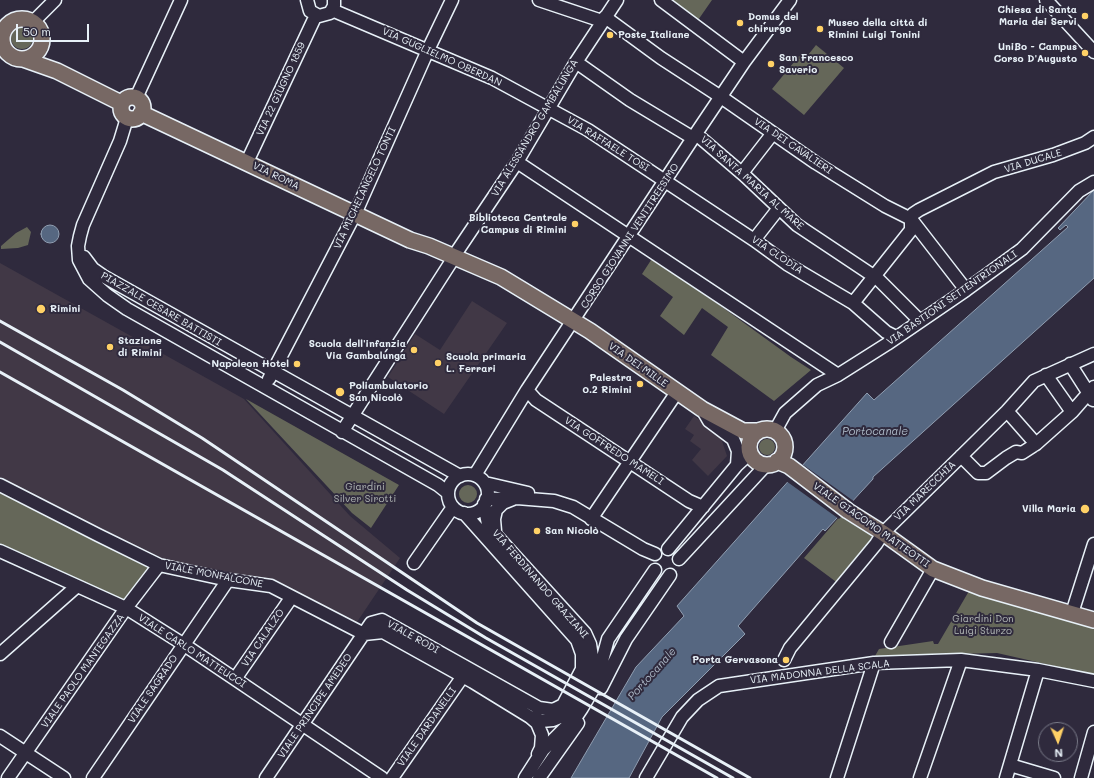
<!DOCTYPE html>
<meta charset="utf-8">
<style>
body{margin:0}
#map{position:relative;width:1094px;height:778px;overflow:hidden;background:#2f2a3d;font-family:Mali,sans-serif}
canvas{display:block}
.north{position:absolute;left:1038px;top:722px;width:40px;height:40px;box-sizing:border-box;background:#2f2a3d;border:1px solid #797a88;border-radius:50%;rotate:177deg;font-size:11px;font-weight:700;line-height:16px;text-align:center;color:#e8f1f8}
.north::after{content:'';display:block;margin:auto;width:14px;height:18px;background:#ffd166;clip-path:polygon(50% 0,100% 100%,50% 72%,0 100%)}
.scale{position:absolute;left:16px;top:24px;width:73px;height:18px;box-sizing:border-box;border:2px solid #e8f1f8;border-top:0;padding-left:5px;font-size:12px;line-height:14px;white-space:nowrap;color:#e8f1f8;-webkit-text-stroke:3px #2f2a3d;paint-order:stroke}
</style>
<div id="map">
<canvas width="1094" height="778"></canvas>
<div class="north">N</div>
<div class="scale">50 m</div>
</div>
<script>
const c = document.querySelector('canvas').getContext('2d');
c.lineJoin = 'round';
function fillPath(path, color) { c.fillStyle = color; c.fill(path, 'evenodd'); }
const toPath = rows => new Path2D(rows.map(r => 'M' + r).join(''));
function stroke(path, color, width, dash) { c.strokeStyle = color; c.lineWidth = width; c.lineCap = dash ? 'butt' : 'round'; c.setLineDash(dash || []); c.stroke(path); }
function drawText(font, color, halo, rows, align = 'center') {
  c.font = font + ' Mali,sans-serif'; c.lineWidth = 4; c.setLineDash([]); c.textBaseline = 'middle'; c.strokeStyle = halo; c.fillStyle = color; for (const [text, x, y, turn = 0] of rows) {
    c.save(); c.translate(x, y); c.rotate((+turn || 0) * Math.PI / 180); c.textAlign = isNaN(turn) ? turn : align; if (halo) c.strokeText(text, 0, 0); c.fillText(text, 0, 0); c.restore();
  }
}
fillPath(toPath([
 [0,263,244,399,350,516,400,558,355,625,269,582,169,563,76,519,0,477],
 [472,301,507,323,444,414,388,377,415,334,440,350],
 [694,416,720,435,727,456,708,476,692,460,701,449,690,441,694,435,685,429]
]), '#413846');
fillPath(toPath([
 [666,0,712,0,696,23],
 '11 38a11 11 0 1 1 22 0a11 11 0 1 1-22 0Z',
 [816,45,844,68,804,115,772,89,799,56,804,60],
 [27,227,31,232,28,245,18,248,1,249,1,246,16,233],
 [653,257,791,357,811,370,774,401,711,355,728,327,702,308,684,335,660,316,673,297,642,274],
 [246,399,399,485,371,528,352,513],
 '759 447a8 8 0 1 1 16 0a8 8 0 1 1-16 0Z',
 '459 494a9 9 0 1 1 18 0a9 9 0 1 1-18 0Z',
 [0,488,154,565,125,604,0,547],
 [841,515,875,538,839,584,804,558],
 [969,591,1094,627,1094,675,997,653,875,656,879,649,933,641,934,644,938,644]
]), '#656759');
const water = toPath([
 [1094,190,1094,278,873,477,873,479,825,531,823,529,738,626,745,634,662,717,629,778,571,778,636,667,684,616,677,606,867,393,874,400,1068,227,1066,225,1060,230,1058,228,1094,190],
 '41 234a9 9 0 1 1 18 0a9 9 0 1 1-18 0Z'
]);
fillPath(water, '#566781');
stroke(water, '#909eb1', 1);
fillPath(toPath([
 [802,464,855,502,839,519,786,481]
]), '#2f2a3d');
const minor = toPath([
 [307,0,310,11,319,16,330,13,334,6,334,0],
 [539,0,602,21],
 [661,0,744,62],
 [1046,0,1094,52],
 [332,10,492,78,588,130,754,240,787,264,853,303,886,332,896,337],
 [605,17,661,58,721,97,816,163,885,206,911,219,966,290],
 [33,22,55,0],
 [576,62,630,100,693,138],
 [136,98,181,0],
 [127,118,120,141,83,225,80,236,78,246,79,260,89,279,107,295,127,309,438,485,448,493],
 [696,134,744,175,797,225,878,279,920,321],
 [247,162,316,15],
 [517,162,838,375],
 [742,173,773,133],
 [754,240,779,208],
 [454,256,517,162,576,62,617,0],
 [84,257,93,269,103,276,460,476],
 [853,303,911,230,911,219,913,214,919,210,994,172,1053,155,1085,143,1094,137],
 [1070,364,1093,400],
 [1046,375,1072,412],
 [269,379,355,214,428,50,452,0],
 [527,390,536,400,630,462,689,501,703,507],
 [702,409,709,421,733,439,738,451,737,465],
 [1007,411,1036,444],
 [775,431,785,413,817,385,838,375,887,344,966,290,1022,249,1079,191,1094,182],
 [342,432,451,262],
 [961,456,978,473,986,473,1006,458,1016,452,1022,453,1036,444,1072,412,1094,387],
 '448 494a20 20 0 1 1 40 0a20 20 0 1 1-40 0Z',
 [475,475,527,390,693,138,744,62,790,0],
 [485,483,528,493],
 [0,485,98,535,159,565,228,580,271,586,364,634],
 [486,499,517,498,554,501,573,507,643,549,655,554],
 [484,504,488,524,495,534,585,633,590,644,592,657,591,670,575,704,565,715,553,720,541,721,530,717],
 [591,519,677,392],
 [495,531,494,519,496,510,503,503,513,499],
 [668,549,737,465,750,453],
 [0,551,126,608,183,644,382,778],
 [679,559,766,465],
 [414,563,453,507],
 [1072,613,1094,544],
 [364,634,383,632,473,682,530,717,537,723,542,735,541,748,538,754],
 [891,642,933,569],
 [0,654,76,587],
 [784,660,790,648,876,544,883,533,1007,411,1034,381,1094,354],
 [235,679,291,598],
 [601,688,626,639,670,575],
 [0,736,64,778],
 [1010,765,1054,778],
 [8,778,126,608,159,565],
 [93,778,228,580],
 [266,778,371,623,382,620,539,708,553,710,563,705,582,669,582,654,577,640,464,513],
 [392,778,463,676],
 [525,778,543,750,576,717,582,708,595,686,608,639,655,570],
 [539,778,578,723],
 [646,778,682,717,698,700,719,686,874,663,961,660,1038,670,1094,681],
 [837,778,874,663],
 [920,778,961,660],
 [1006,778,1038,670],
 [1081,778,1094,732]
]);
const major = toPath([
 '2 39a20 20 0 1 1 40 0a20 20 0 1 1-40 0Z',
 [23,59,57,71,121,103],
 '121 108a11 11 0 1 1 22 0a11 11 0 1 1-22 0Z',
 [141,113,410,240,429,246,501,277,590,331,702,409,743,431,757,431],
 '749 447a18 18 0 1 1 36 0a18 18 0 1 1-36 0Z',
 [777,461,789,466,848,511,883,533,933,569,982,588,1094,620]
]);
stroke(minor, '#e8f1f8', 15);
stroke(major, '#e8f1f8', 18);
stroke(minor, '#2f2a3d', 12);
stroke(major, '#776864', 15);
stroke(toPath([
 [0,321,123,390,202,438,477,623,750,778],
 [0,342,223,470,407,590,486,638,733,778],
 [0,372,717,778]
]), '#e8f1f8', 3);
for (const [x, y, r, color] of [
 [1085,16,4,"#ffd166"],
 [740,23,4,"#ffd166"],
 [820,29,4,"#ffd166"],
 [610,35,4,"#ffd166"],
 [1085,53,4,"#ffd166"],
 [771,64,4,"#ffd166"],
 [575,224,4,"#ffd166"],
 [41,309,5,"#ffd166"],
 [110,347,4,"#ffd166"],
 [414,350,4,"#ffd166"],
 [438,363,4,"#ffd166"],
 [297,364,4,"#ffd166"],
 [640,384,4,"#ffd166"],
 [340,392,5,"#ffd166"],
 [1085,509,5,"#ffd166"],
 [537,531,4,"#ffd166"],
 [786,660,4,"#ffd166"]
]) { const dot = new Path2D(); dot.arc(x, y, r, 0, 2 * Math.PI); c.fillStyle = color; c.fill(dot); stroke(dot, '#2f2a3d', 1.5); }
drawText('bold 10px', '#e8f1f8', '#2f2a3d', [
 ["Chiesa di Santa",1077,10,"right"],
 ["Maria dei Servi",1077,22,"right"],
 ["Domus del",748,17],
 ["chirurgo",748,29],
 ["Museo della città di",828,23],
 ["Rimini Luigi Tonini",828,35],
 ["Poste Italiane",618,35],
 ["UniBo - Campus",1077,47,"right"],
 ["Corso D'Augusto",1077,59,"right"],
 ["San Francesco",779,58],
 ["Saverio",779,70],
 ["Biblioteca Centrale",567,218,"right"],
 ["Campus di Rimini",567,230,"right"],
 ["Rimini",50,309],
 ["Stazione",118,341],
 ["di Rimini",118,353],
 ["Scuola dell'infanzia",406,344,"right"],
 ["Via Gambalunga",406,356,"right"],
 ["Scuola primaria",446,357],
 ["L. Ferrari",446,369],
 ["Napoleon Hotel",289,364,"right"],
 ["Palestra",632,378,"right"],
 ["0.2 Rimini",632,390,"right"],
 ["Poliambulatorio",349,386],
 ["San Nicolò",349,398],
 ["Villa Maria",1076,509,"right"],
 ["San Nicolò",545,531],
 ["Porta Gervasona",778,660,"right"]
], 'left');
drawText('10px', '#e8f1f8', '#2f2a3d', [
 ["VIA GUGLIELMO OBERDAN",442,57,24],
 ["VIA 22 GIUGNO 1859",281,89,-65],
 ["VIA ALESSANDRO GAMBALUNGA",535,128,-59],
 ["VIA RAFFAELE TOSI",608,144,32],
 ["VIA DEI CAVALIERI",793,146,34],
 ["VIA DUCALE",1033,161,-17],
 ["VIA ROMA",276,176,26],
 ["VIA SANTA MARIA AL MARE",752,183,42],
 ["VIA MICHELANGELO TONTI",365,188,-65],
 ["CORSO GIOVANNI VENTITREESIMO",630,236,-57],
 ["VIA CLODIA",777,255,34],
 ["VIA BASTIONI SETTENTRIONALI",952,298,-35],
 ["PIAZZALE CESARE BATTISTI",161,309,30],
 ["VIA DEI MILLE",638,365,35],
 ["VIA GOFFREDO MAMELI",614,451,33],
 ["VIA MARECCHIA",925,491,-44],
 ["VIALE GIACOMO MATTEOTTI",871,525,35],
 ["VIALE MONFALCONE",214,575,11],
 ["VIA FERDINANDO GRAZIANI",540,584,49],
 ["VIALE RODI",413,637,29],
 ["VIA CALALZO",263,638,-56],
 ["VIALE CARLO MATTEUCCI",192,651,33],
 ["VIALE PAOLO MANTEGAZZA",83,671,-55],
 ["VIA MADONNA DELLA SCALA",820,672,-7],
 ["VIALE SAGRADO",153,689,-56],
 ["VIALE PRINCIPE AMEDEO",315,706,-56],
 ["VIALE DARDANELLI",427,727,-55]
]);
drawText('10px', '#b4bab8', '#2f2a3d', [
 ["Giardini",365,487],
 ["Silver Sirotti",365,499],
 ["Giardini Don",983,619],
 ["Luigi Sturzo",983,631]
]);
drawText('italic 11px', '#aebac8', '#2f2a3d', [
 ["Portocanale",875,432],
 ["Portocanale",652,674,-48]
]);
</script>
